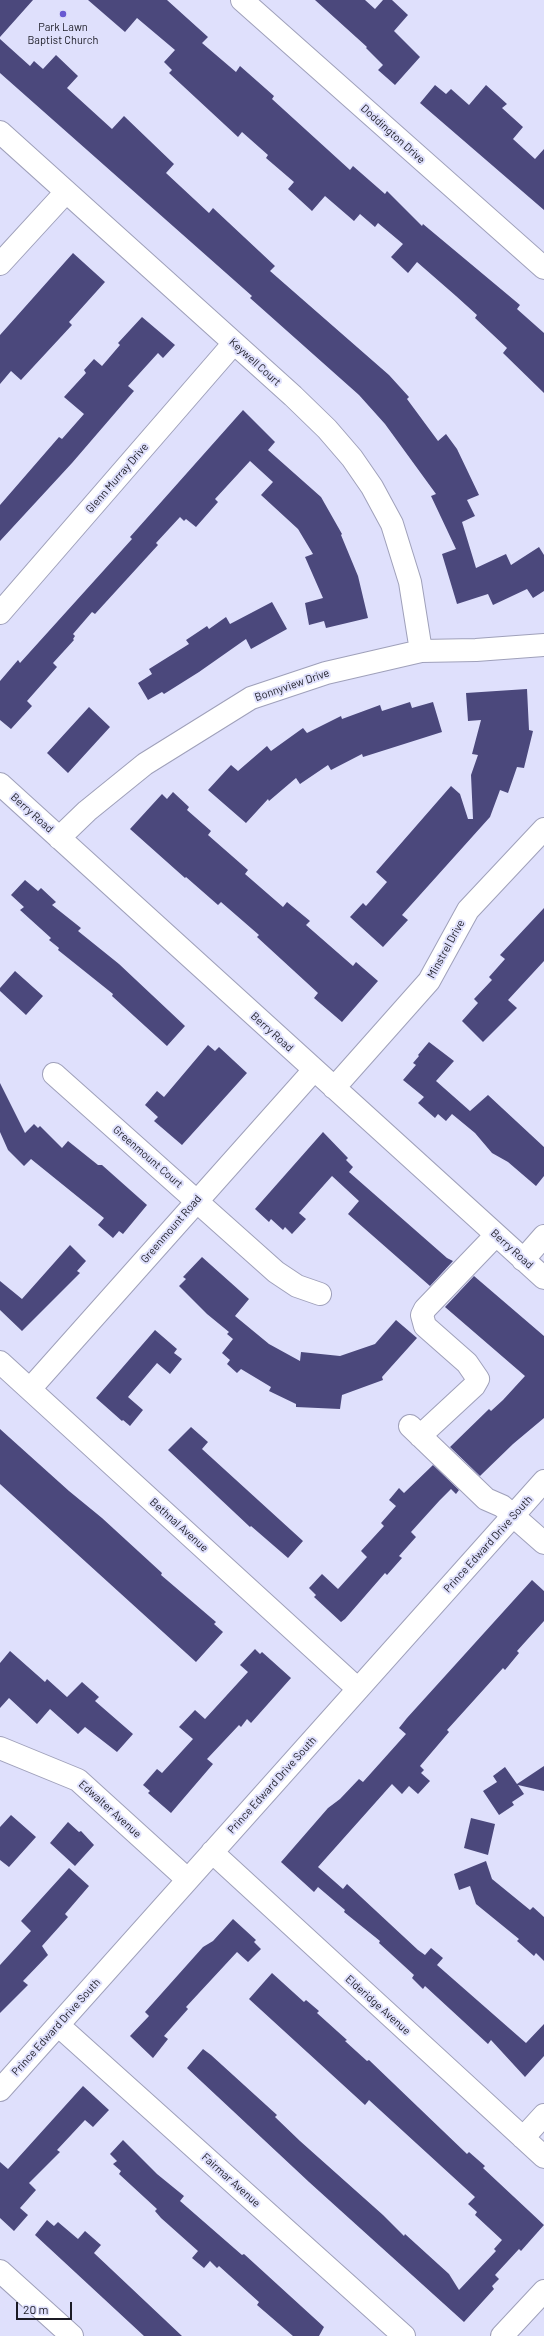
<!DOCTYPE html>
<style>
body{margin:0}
#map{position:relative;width:544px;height:2336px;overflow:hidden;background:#dfe0fc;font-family:Barlow,sans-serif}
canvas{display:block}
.scale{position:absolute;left:16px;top:2302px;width:56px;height:18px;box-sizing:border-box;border:2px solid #1b1b25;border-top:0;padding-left:5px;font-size:12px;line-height:14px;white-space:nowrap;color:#1b1b25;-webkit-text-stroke:3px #dfe0fc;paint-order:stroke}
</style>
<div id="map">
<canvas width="544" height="2336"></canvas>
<div class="scale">20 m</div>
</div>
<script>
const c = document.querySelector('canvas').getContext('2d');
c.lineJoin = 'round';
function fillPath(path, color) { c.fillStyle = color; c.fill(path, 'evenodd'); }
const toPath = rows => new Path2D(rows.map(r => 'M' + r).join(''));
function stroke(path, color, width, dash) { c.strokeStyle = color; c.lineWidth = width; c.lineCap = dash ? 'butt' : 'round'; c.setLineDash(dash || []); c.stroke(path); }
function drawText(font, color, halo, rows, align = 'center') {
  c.font = font + ' Barlow,sans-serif'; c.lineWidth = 4; c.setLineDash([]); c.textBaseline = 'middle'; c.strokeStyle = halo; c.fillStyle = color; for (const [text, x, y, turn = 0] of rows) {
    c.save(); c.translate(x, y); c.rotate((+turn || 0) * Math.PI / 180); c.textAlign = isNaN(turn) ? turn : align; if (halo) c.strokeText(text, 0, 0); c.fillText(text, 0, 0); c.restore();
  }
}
fillPath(toPath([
 [0,0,33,0,0,37],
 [88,0,167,0,208,37,202,43,236,72,240,66,274,96,272,99,350,170,353,166,385,194,387,191,422,226,423,224,520,305,517,309,544,333,544,393,503,353,507,348,475,318,477,315,456,296,417,262,408,273,391,257,403,244,378,223,375,227,360,214,354,221,325,196,312,211,288,189,294,182,266,158,268,155,242,132,238,137,169,73,172,70,164,62,175,50,137,18,125,32],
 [315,0,365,0,375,9,383,0,392,0,408,15,394,31,420,57,395,85,378,70,383,65,366,48,367,47],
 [0,39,30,66,34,61,43,69,56,55,78,76,67,88,112,129,124,116,174,164,166,173,209,213,213,208,275,266,270,271,389,375,409,397,407,399,438,441,446,434,457,449,479,495,467,500,475,516,462,522,476,568,506,554,511,565,539,547,544,555,544,591,533,598,527,589,493,605,488,594,457,604,442,554,456,549,431,496,436,494,385,424,359,395,250,298,252,296,0,73],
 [435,85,446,94,451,89,469,105,486,85,507,104,502,108,523,127,513,139,535,159,544,149,544,210,420,103],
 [73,253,105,282,69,322,72,325,21,380,11,371,0,384,0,335],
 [142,317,175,345,163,358,158,353,128,386,134,391,72,463,0,541,0,505,59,437,62,439,84,414,64,397,86,373,84,370,94,359,102,366,120,345,118,343],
 [243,410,275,442,268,450,321,497,342,534,341,535,358,576,368,618,326,628,324,621,309,625,305,603,323,598,305,557,313,554,298,529,261,495,273,482,250,461,215,499,218,502,196,527,186,519,184,521,180,517,156,543,158,545,95,614,92,612,73,634,75,636,73,639,74,640,53,663,57,667,27,701,32,706,11,729,0,720,0,681,18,660,20,663,132,539,130,537],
 [272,602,287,629,251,649,246,639,199,672,164,694,162,692,148,700,138,683,152,674,149,669,189,644,186,640,207,626,209,629,226,617,230,624],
 [527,689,529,730,533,731,524,768,517,767,508,793,500,790,490,817,402,915,408,920,383,947,350,917,363,903,366,906,387,882,376,872,451,786,460,794,468,819,473,819,471,775,478,755,472,754,481,720,468,721,466,693],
 [410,702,412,708,433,702,442,732,363,757,362,754,331,770,328,765,300,784,296,778,269,801,268,799,246,823,208,790,231,765,238,771,267,746,271,751,303,728,307,733,341,716,342,719,380,705,382,711],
 [89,707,110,727,68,773,47,753],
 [173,792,189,807,187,810,211,831,208,835,248,870,245,874,283,907,287,902,310,921,306,925,353,966,356,962,378,981,342,1022,314,998,318,993,257,937,259,935,221,902,218,905,186,877,185,878,130,829,162,794,167,799],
 [25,880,38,891,41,888,56,902,52,905,81,928,78,931,119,964,185,1026,167,1046,112,996,113,994,58,950,59,948,49,940,51,938,20,910,24,907,11,895],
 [544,908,544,961,508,1000,517,1008,483,1042,462,1021,478,1003,474,999,492,980,489,977,505,959,500,955],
 [15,971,43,996,26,1015,0,991,0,988],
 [429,1042,454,1061,436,1081,470,1111,488,1095,544,1147,544,1176,536,1186,508,1162,492,1153,475,1133,452,1114,446,1121,438,1114,435,1118,418,1103,424,1097,403,1080,416,1065,413,1063,419,1056,418,1055],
 [208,1045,215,1051,219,1047,247,1073,182,1145,154,1121,158,1117,145,1105,157,1091,164,1097],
 [0,1083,25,1133,34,1124,38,1128,40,1126,62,1148,68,1141,98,1165,102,1165,147,1205,123,1234,119,1231,113,1238,98,1225,104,1218,31,1159,24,1166,8,1150,0,1132],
 [323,1132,348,1158,346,1160,353,1167,349,1172,447,1258,453,1261,430,1286,348,1214,359,1201,332,1176,299,1213,306,1219,292,1234,285,1227,283,1230,271,1219,269,1222,255,1209],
 [70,1245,86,1261,77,1271,80,1273,22,1331,0,1310,0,1281,22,1299],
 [202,1257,249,1299,235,1316,269,1344,300,1361,301,1352,340,1356,375,1344,396,1320,417,1338,382,1377,383,1380,342,1395,340,1409,296,1407,296,1404,269,1391,271,1387,241,1369,237,1373,227,1364,230,1360,222,1353,233,1339,227,1334,229,1332,207,1314,179,1286,186,1279,183,1277],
 [474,1276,544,1336,544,1418,513,1444,480,1476,450,1447,489,1409,491,1411,503,1400,525,1376,445,1307],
 [155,1330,177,1349,174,1353,182,1359,170,1374,157,1363,128,1397,143,1410,130,1426,123,1420,122,1421,96,1398],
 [191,1427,208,1442,202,1449,303,1541,288,1558,251,1526,250,1527,168,1450],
 [0,1429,69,1491,102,1518,162,1573,161,1575,216,1622,214,1624,223,1632,196,1662,0,1484],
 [433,1465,459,1490,456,1494,451,1489,440,1500,411,1532,416,1537,399,1556,402,1558,387,1575,385,1573,345,1619,341,1622,314,1597,316,1595,309,1588,322,1574,338,1589,367,1557,361,1551,384,1526,381,1523,396,1506,389,1500,399,1488,404,1493],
 [532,1580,544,1591,544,1621,517,1651,519,1653,505,1670,503,1668,447,1730,449,1732,420,1766,424,1770,421,1773,430,1781,418,1794,409,1786,402,1794,392,1784,318,1867,343,1889,347,1884,418,1950,425,1955,431,1948,443,1958,437,1965,526,2043,544,2024,544,2056,525,2077,491,2040,488,2044,425,1986,423,1989,412,1978,414,1975,379,1943,380,1941,344,1912,345,1910,318,1887,314,1892,281,1862,328,1808,340,1799,359,1779,363,1782,406,1734,399,1728,407,1718],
 [255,1649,260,1654,262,1652,291,1678,251,1723,247,1719,241,1727,239,1725,207,1759,213,1764,171,1813,148,1793,150,1791,143,1785,157,1769,162,1773,193,1739,179,1727,195,1710,205,1719,248,1672,240,1665],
 [10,1651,45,1682,47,1679,67,1697,82,1682,99,1697,95,1701,133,1734,117,1752,85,1727,78,1734,50,1709,37,1724,9,1698,0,1708,0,1663],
 [544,1766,544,1791,518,1785,524,1794,512,1802,514,1805,499,1815,483,1791,497,1782,493,1776,505,1767,517,1784],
 [11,1815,36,1837,9,1867,0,1860,0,1827],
 [471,1818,495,1824,488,1855,464,1848],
 [68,1822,79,1832,81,1831,94,1845,75,1866,50,1843],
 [486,1861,492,1879,530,1910,533,1907,544,1917,544,1961,536,1953,534,1956,517,1941,519,1939,476,1904,470,1886,459,1890,454,1874],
 [69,1868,89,1886,65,1914,68,1917,42,1946,48,1955,23,1981,28,1985,0,2013,0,1965,31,1931,21,1921],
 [233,1919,256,1940,254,1942,261,1949,248,1962,237,1952,186,2007,188,2009,164,2036,168,2039,153,2058,130,2036,149,2016,145,2012,203,1947,213,1941],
 [272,1973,304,2002,306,2000,319,2011,317,2013,347,2040,345,2041,367,2061,369,2060,467,2154,469,2152,485,2166,483,2168,544,2225,521,2251,519,2249,495,2275,499,2279,492,2286,494,2289,464,2322,309,2182,187,2068,203,2049,211,2055,277,2115,275,2117,300,2141,383,2215,404,2236,405,2234,449,2274,459,2290,496,2251,494,2249,502,2240,475,2215,477,2212,468,2204,475,2197,369,2100,365,2105,249,1999],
 [83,2086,109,2110,93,2127,85,2120,57,2150,60,2152,29,2183,36,2190,20,2208,28,2215,14,2231,0,2218,0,2162,8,2169],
 [123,2140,157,2174,184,2196,180,2201,242,2255,244,2254,324,2327,319,2336,293,2336,257,2305,259,2302,219,2266,217,2268,210,2261,204,2268,192,2258,198,2251,161,2218,155,2211,157,2209,119,2174,121,2171,113,2164,117,2161,110,2154],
 [47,2220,54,2226,58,2222,78,2239,85,2231,101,2245,94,2253,182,2336,144,2336,35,2235]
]), '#4b487c');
const minor = toPath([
 [242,0,544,268],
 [0,132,293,396,327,429,352,458,372,487,392,524,410,582,421,651],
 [0,264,66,192],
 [0,613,234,343],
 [0,784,544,1278],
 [59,838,87,811,145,764,251,698,326,673,421,651,476,650,544,645],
 [54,1074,276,1272,297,1286,320,1294],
 [334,1088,429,981,468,910,544,829],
 [523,1260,544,1236],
 [0,1362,358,1689],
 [30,1389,314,1070],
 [410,1426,486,1499,502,1506,544,1543],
 [420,1436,474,1386,478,1379,467,1363,425,1326,422,1315,425,1309,496,1235],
 [0,1748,78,1780,187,1879],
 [212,1852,544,2157],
 [58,2025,404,2336],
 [0,2090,544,1481],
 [523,2138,544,2115],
 [0,2271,72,2336],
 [502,2336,544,2291]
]);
stroke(minor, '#9fa0ba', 24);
stroke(minor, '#fff', 22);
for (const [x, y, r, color] of [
 [63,14,4,"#6859d2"]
]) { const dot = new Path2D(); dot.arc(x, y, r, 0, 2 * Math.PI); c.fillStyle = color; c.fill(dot); stroke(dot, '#dfe0fc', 1.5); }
drawText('11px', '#1b1b25', '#dfe0fc', [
 ["Park Lawn",63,27],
 ["Baptist Church",63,40]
]);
drawText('11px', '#1b1b25', '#dfe0fc', [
 ["Doddington Drive",393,134,42],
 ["Keywell Court",255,362,42],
 ["Glenn Murray Drive",117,478,-49],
 ["Bonnyview Drive",292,685,-19],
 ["Berry Road",32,813,42],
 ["Minstrel Drive",446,949,-61],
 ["Berry Road",272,1032,42],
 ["Greenmount Court",148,1157,41],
 ["Greenmount Road",171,1229,-49],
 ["Berry Road",512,1249,42],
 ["Bethnal Avenue",179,1525,42],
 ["Prince Edward Drive South",488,1544,-48],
 ["Prince Edward Drive South",272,1785,-48],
 ["Edwalter Avenue",110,1809,42],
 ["Elderidge Avenue",378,2005,42],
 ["Prince Edward Drive South",56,2027,-48],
 ["Fairmar Avenue",231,2180,42]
]);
</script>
